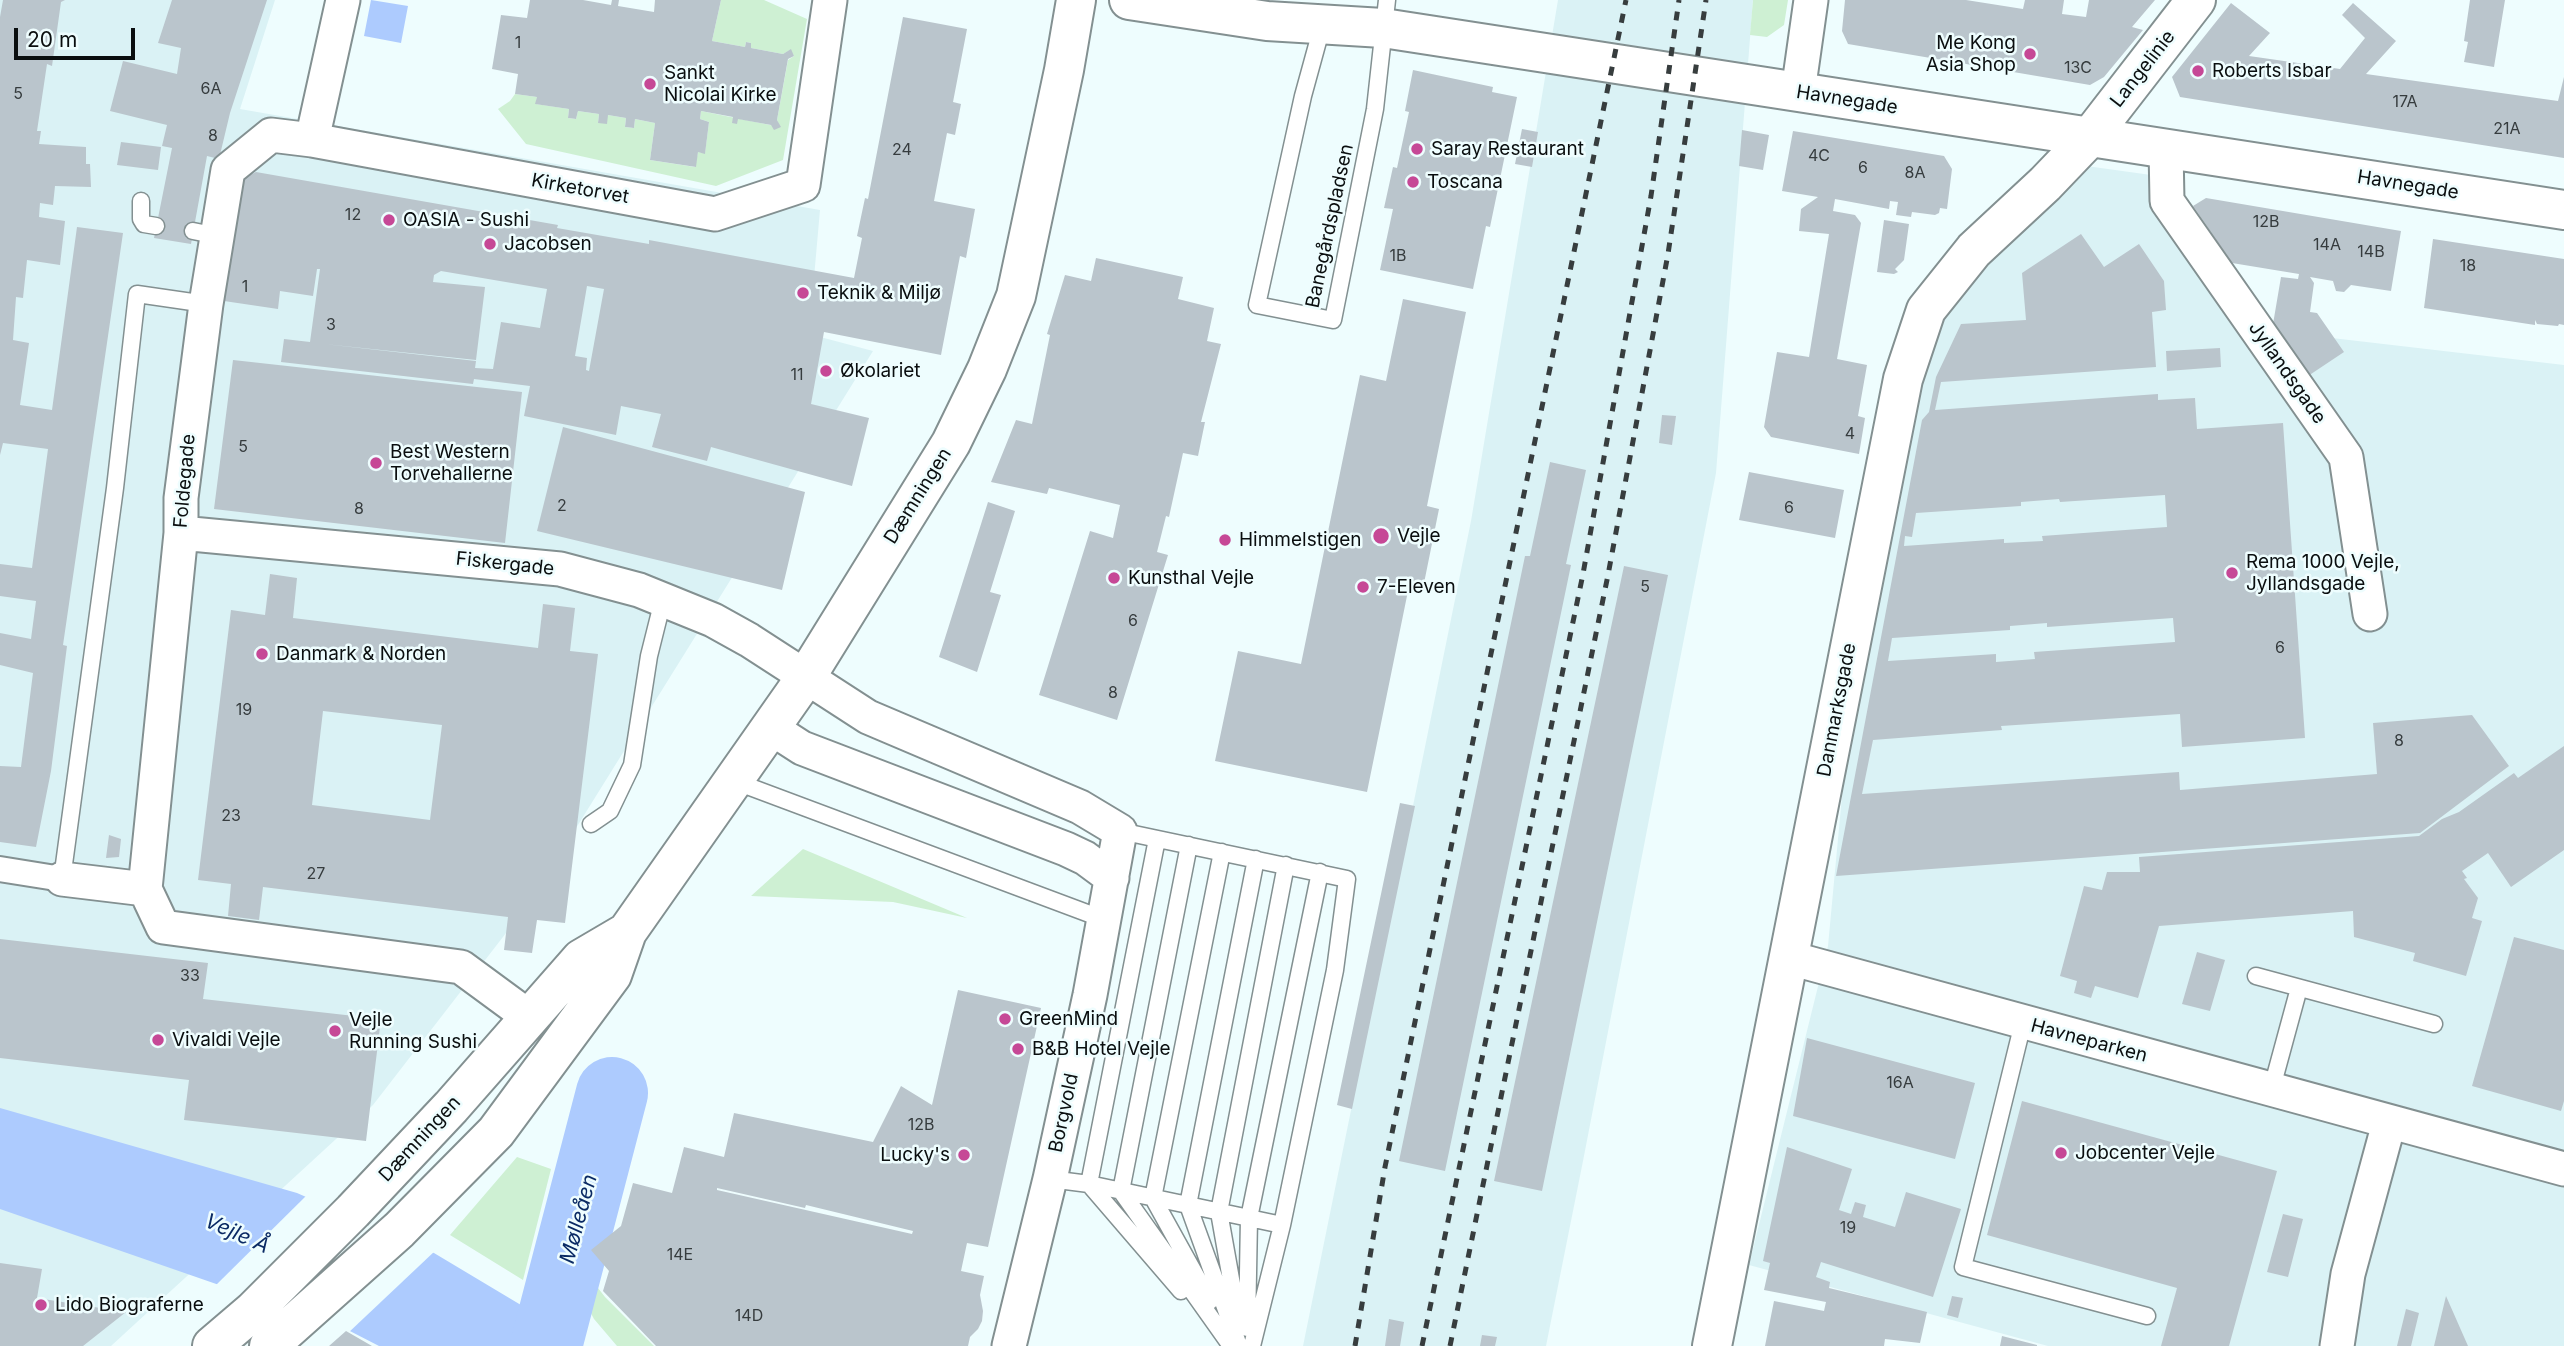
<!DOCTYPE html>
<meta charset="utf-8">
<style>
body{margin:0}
#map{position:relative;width:2564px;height:1346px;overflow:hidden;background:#eefdfe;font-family:Inter,sans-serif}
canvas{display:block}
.scale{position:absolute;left:14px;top:28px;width:121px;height:32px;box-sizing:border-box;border:4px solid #0a0e0f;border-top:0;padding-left:9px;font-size:21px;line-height:24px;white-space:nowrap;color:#0a0e0f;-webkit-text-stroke:5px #eefdfe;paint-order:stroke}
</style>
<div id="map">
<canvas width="2564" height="1346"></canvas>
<div class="scale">20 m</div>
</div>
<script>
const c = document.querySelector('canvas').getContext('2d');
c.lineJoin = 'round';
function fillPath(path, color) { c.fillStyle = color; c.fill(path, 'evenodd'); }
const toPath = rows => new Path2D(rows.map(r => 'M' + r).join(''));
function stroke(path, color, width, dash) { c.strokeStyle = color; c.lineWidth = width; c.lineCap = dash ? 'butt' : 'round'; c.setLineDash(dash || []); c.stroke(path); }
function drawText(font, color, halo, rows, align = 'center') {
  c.font = font + ' Inter,sans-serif'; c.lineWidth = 5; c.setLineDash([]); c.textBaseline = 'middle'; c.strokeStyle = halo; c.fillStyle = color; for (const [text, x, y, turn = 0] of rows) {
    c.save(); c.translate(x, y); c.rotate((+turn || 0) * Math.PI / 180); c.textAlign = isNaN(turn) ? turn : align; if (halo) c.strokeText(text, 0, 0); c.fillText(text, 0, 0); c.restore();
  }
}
fillPath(toPath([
 [0,0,275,0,240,109,820,210,809,334,873,351,530,902,373,1105,111,1346,0,1346],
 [1558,0,1753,0,1716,473,1583,1161,1546,1346,1303,1346,1471,521],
 [2072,164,2151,175,2246,328,2564,365,2564,1346,2048,1346,1749,1265,1828,946,1870,496,1930,297]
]), '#daf2f5');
fillPath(toPath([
 [721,0,764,0,807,19,783,160,716,186,526,144,498,109,510,101,515,94,537,97,536,104,569,109,568,118,576,119,578,111,599,114,598,123,608,115,626,118,625,127,634,128,635,119,655,123,650,160,695,167,698,152,705,153,709,122,700,119,701,111,780,127,777,120,788,60,794,56,790,50,783,54,751,48,751,43,746,42,745,47,712,41],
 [1753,0,1788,0,1784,25,1767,37,1750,35],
 [803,849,967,918,893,902,751,896],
 [517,1157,551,1169,523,1280,450,1235],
 [591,1279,605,1297,654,1346,617,1346,594,1319,583,1298]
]), '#cef0d3');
fillPath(toPath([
 [371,0,408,6,401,43,364,36],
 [0,1108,297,1193,434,1253,551,1323,567,1334,577,1346,379,1346,346,1329,0,1209]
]), '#adcbfe');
fillPath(toPath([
 [308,1194,436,1250,347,1334,214,1287]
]), '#eefdfe');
stroke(toPath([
 [546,1346,612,1093]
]), '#adcbfe', 72);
fillPath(toPath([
 [3,0,65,0,61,2,52,66,47,64,37,131,41,131,39,144,86,147,86,164,90,164,91,187,55,186,53,205,40,203,39,217,65,221,60,265,27,260,23,298,16,297,13,340,29,343,20,405,52,410,77,227,123,233,63,645,67,646,51,771,36,847,0,842,0,766,21,767,33,673,0,665,0,633,31,639,36,601,0,596,0,564,32,568,48,449,3,443,0,455,0,17],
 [172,0,267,0,230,113,219,159,207,156,191,244,154,238,172,148,162,146,167,125,110,111,123,61,177,74,181,48,158,43],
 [530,0,583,0,611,5,612,0,619,0,618,6,654,12,655,0,721,0,712,41,745,47,746,42,751,43,751,48,783,54,791,49,794,56,788,59,777,120,781,127,774,130,771,125,738,119,737,124,732,123,733,117,701,111,700,119,709,122,705,154,698,152,696,167,650,160,655,123,635,119,634,128,625,127,626,118,608,115,607,124,598,123,599,114,578,111,576,119,568,118,569,109,535,104,537,97,515,94,518,74,492,69,501,15,527,18],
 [1845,0,1966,0,2023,9,2025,0,2064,0,2062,14,2086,17,2089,0,2155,0,2132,27,2143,30,2104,77,2090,85,1848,44,1842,31],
 [2470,0,2505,0,2494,67,2464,62,2468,42,2464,41],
 [2231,3,2270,33,2249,56,2340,69,2365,38,2342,15,2353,3,2396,41,2366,74,2558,101,2564,77,2564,158,2180,97,2172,77],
 [903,17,967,29,953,102,961,104,955,135,947,133,934,201,975,209,966,258,960,256,941,355,824,332,811,404,869,418,852,486,711,447,707,461,652,447,661,414,621,406,616,435,524,416,530,386,474,379,473,384,281,362,284,339,310,342,320,269,317,269,313,296,280,291,278,309,224,301,244,178,256,172,558,225,557,228,649,244,649,240,854,278,862,238,857,236,865,198,868,199],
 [441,271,547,289,540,328,501,322,493,369,475,368,476,361,324,344,476,360,485,287,433,282,434,275],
 [587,286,604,289,589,371,586,370,587,358,575,356],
 [1413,70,1493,87,1492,92,1517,97,1490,227,1486,226,1473,289,1380,270,1393,209,1384,208,1393,167,1397,168,1409,112,1405,111],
 [1522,129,1538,132,1532,167,1515,164],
 [1742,130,1769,135,1763,170,1739,166],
 [1793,131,1944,156,1952,169,1947,209,1940,208,1939,213,1935,215,1912,212,1911,217,1896,215,1898,202,1890,201,1889,209,1835,199,1833,211,1855,215,1861,223,1837,359,1867,365,1858,416,1865,418,1859,454,1771,437,1764,427,1777,352,1809,357,1829,234,1799,231,1801,209,1818,197,1782,191],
 [121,142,161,147,158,170,117,165],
 [2206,198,2401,231,2391,291,2351,285,2344,292,2336,291,2333,281,2310,277,2314,283,2310,312,2317,313,2344,352,2308,376,2273,324,2281,277,2298,279,2299,274,2232,263,2193,206],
 [1884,220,1909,224,1904,260,1895,269,1898,272,1894,274,1877,272],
 [2081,234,2104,267,2139,244,2164,281,2166,310,2152,312,2156,367,1941,382,1935,410,2158,394,2158,400,2195,398,2197,429,2283,423,2305,738,2182,747,2180,714,2001,726,2002,730,1873,740,1862,794,2179,772,2180,790,2377,774,2373,723,2472,715,2509,766,2420,833,1836,876,1922,420,1929,412,1936,377,1961,324,2026,320,2022,273],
 [2165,495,2167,527,2042,536,2043,541,2004,543,2004,539,1904,546,1905,536,1912,537,1916,513,2021,506,2021,502,2059,499,2060,502],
 [2173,618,2175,642,2034,652,2035,659,1996,662,1996,654,1888,661,1892,638,2010,630,2010,626,2047,623,2047,627],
 [2433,239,2564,259,2564,325,2559,324,2558,326,2537,324,2535,320,2535,325,2424,308],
 [1096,258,1183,277,1178,299,1214,308,1207,341,1221,344,1201,422,1205,422,1198,456,1183,453,1169,517,1166,516,1157,552,1168,555,1117,720,1039,695,1090,531,1113,538,1120,505,1049,488,1047,494,991,482,1016,420,1032,424,1050,335,1047,334,1065,275,1091,281],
 [1403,299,1466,312,1427,506,1439,509,1422,593,1408,591,1367,792,1215,761,1238,651,1301,664,1360,375,1386,381],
 [2220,348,2221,367,2167,371,2166,351],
 [233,360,522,392,505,543,214,509],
 [1662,415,1676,416,1672,445,1659,443],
 [563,427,805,492,782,590,537,531],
 [1550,462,1586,470,1566,564,1571,565,1445,1171,1399,1161,1525,556,1530,556],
 [1749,472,1844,490,1835,538,1739,520],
 [988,502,1015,511,990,592,1001,595,977,672,939,657],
 [1624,566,1668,575,1542,1191,1494,1181],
 [270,574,297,578,293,618,538,648,543,604,575,608,570,651,598,654,565,923,537,920,532,953,504,950,508,917,263,887,259,920,228,916,231,884,198,880,231,610,265,615],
 [323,711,442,725,430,820,312,805],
 [2564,746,2564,850,2511,887,2488,853,2462,871,2467,878,2464,879,2478,898,2472,918,2482,921,2466,976,2413,961,2415,953,2354,937,2353,911,2159,926,2138,998,2095,986,2091,998,2074,993,2077,981,2060,976,2084,886,2102,890,2107,872,2140,872,2139,857,2419,836,2442,819,2459,812,2514,773,2518,778],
 [1400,803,1415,806,1352,1109,1337,1105],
 [109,835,121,839,119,857,106,858],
 [2514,937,2564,950,2564,1101,2561,1111,2472,1086],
 [0,939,208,963,203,999,381,1019,366,1141,184,1120,189,1080,0,1058],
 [2197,952,2225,960,2210,1011,2182,1004],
 [958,990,1041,1008,988,1247,967,1243,961,1271,984,1276,980,1295,983,1311,982,1321,978,1329,970,1337,968,1346,656,1346,603,1291,609,1271,591,1250,621,1226,633,1183,672,1193,684,1147,724,1157,734,1113,873,1142,901,1086,932,1105],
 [717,1188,805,1208,806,1205,913,1231,912,1234,717,1190],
 [1807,1038,1975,1083,1955,1159,1793,1116],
 [2022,1101,2277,1171,2229,1346,2161,1346,2177,1288,1987,1235],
 [1787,1147,1852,1169,1839,1210,1851,1214,1855,1202,1866,1205,1863,1217,1895,1227,1906,1192,1961,1209,1933,1297,1821,1262,1816,1277,1830,1282,1829,1288,1927,1312,1920,1343,1885,1339,1884,1346,1765,1346,1774,1301,1824,1311,1826,1302,1764,1290,1770,1263,1763,1261],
 [2283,1214,2303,1219,2288,1277,2267,1272],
 [0,1263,42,1269,37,1298,126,1312,83,1346,0,1346],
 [1952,1296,1963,1298,1958,1318,1947,1315],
 [2446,1296,2468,1346,2434,1346],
 [2406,1309,2419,1313,2411,1346,2397,1346],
 [1389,1319,1404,1322,1400,1346,1385,1346],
 [346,1331,372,1346,329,1346],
 [1482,1335,1497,1337,1495,1346,1480,1346],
 [2002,1336,2037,1345,2037,1346,2000,1346]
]), '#bac5cc');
const service = toPath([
 [1323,23,1303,96,1257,305,1333,320,1375,109,1387,0],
 [141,201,141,219,144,224,156,226],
 [193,231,218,236],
 [734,781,1103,919],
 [591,824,610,811,632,765,649,656,663,600],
 [1120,831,1347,879,1335,970,1282,1225,1252,1346],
 [1189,845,1121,1191,1231,1346],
 [62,879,115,488,137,294,206,304],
 [2256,976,2434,1024],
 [2023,1023,1963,1267,2147,1316],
 [2271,1091,2299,988],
 [1050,1179,1089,1184,1282,1225],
 [1089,1184,1157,839],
 [1089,1184,1181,1291],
 [1210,1301,1153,1198,1222,852],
 [1239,1324,1219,1212,1286,865],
 [1247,1328,1249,1218,1320,872],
 [1239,1346,1188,1205,1256,859]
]);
const pedestrian = toPath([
 [0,869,62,879]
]);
const minor = toPath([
 [343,0,312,140,715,214,803,185,830,0],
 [1798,92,1811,0],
 [2166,149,2167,201,2346,457,2370,614],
 [181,533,560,569,639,590,713,620,749,640,868,717,1080,807,1120,831,1090,995,1050,1179,1009,1346],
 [771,728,802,748,1066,849,1085,858,1112,878],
 [62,879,145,889,163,927,461,967,529,1017],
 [145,889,181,533,181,498,206,304,228,170,271,135,312,140],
 [1790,958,2564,1169],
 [2337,1346,2348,1274,2389,1123]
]);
const tertiary = toPath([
 [1129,0,1267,21,1383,28,2564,210],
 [212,1346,253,1311,353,1211,451,1107,581,959,627,932],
 [269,1346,399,1230,496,1132,612,975,627,932,806,677,951,443,987,369,1016,296,1064,70,1076,0]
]);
const secondary = toPath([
 [1712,1346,1903,379,1926,310,1974,250,2045,184,2090,137,2196,0]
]);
stroke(service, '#839091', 19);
stroke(pedestrian, '#839091', 28);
stroke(minor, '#839091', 37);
stroke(tertiary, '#839091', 42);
stroke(secondary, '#839091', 42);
stroke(service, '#fff', 16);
stroke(pedestrian, '#fff', 24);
stroke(minor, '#fff', 33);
stroke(tertiary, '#fff', 38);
stroke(secondary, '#fff', 38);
stroke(toPath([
 [1355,1346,1385,1167,1626,0],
 [1422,1346,1583,574,1651,196,1679,0],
 [1450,1346,1608,575,1668,254,1706,0]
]), '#373d3e', 5, [9, 9]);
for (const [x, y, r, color] of [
 [2030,54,7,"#c64896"],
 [2198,71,7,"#c64896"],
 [650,84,7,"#c64896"],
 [1417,149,7,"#c64896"],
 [1413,182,7,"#c64896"],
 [389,220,7,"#c64896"],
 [490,244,7,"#c64896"],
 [803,293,7,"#c64896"],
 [826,371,7,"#c64896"],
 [376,463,7,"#c64896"],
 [1381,536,9,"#c64896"],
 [1225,540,7,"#c64896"],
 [2232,573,7,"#c64896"],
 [1114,578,7,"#c64896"],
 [1363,587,7,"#c64896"],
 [262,654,7,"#c64896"],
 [1005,1019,7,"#c64896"],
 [335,1031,7,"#c64896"],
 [158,1040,7,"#c64896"],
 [1018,1049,7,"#c64896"],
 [2061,1153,7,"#c64896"],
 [964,1155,7,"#c64896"],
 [41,1305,7,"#c64896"]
]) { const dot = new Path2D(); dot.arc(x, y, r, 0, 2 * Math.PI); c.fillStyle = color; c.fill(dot); stroke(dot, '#eefdfe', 2.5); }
drawText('16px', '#363c3e', null, [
 ["1",518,43],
 ["13C",2078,68],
 ["6A",211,89],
 ["5",18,94],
 ["17A",2405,102],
 ["21A",2507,129],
 ["8",213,136],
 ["24",902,150],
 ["4C",1819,156],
 ["6",1863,168],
 ["8A",1915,173],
 ["12",353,215],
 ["12B",2266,222],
 ["14A",2327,245],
 ["14B",2371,252],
 ["1B",1398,256],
 ["18",2468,266],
 ["1",245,287],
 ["3",331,325],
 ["11",797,375],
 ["4",1850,434],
 ["5",243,447],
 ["2",562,506],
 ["6",1789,508],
 ["8",359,509],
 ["5",1645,587],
 ["6",1133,621],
 ["6",2280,648],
 ["8",1113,693],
 ["19",244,710],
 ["8",2399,741],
 ["23",231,816],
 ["27",316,874],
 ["33",190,976],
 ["16A",1900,1083],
 ["12B",921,1125],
 ["19",1848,1228],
 ["14E",680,1255],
 ["14D",749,1316]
]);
drawText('19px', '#0a0e0f', '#eefdfe', [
 ["Me Kong",2016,43,"right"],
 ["Asia Shop",2016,65,"right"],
 ["Roberts Isbar",2212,71],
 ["Sankt",664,73],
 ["Nicolai Kirke",664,95],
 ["Saray Restaurant",1431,149],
 ["Toscana",1427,182],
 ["OASIA - Sushi",403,220],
 ["Jacobsen",504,244],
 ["Teknik & Miljø",817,293],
 ["Økolariet",840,371],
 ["Best Western",390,452],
 ["Torvehallerne",390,474],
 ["Vejle",1397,536],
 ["Himmelstigen",1239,540],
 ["Rema 1000 Vejle,",2246,562],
 ["Jyllandsgade",2246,584],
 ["Kunsthal Vejle",1128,578],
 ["7-Eleven",1377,587],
 ["Danmark & Norden",276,654],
 ["GreenMind",1019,1019],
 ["Vejle",349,1020],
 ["Running Sushi",349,1042],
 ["Vivaldi Vejle",172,1040],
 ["B&B Hotel Vejle",1032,1049],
 ["Jobcenter Vejle",2075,1153],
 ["Lucky's",950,1155,"right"],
 ["Lido Biograferne",55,1305]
], 'left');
drawText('19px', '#0a0e0f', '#eefdfe', [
 ["Langelinie",2143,69,-52],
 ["Havnegade",1847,100,9],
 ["Havnegade",2408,185,9],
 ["Kirketorvet",580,189,10],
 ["Banegårdspladsen",1330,226,-78],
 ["Jyllandsgade",2287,373,55],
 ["Foldegade",185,481,-85],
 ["Dæmningen",918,496,-58],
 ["Fiskergade",505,564,6],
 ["Danmarksgade",1837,710,-79],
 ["Havneparken",2089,1041,15],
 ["Borgvold",1064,1113,-78],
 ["Dæmningen",420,1139,-47]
]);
drawText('italic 21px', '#0a2a64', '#eefdfe', [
 ["Mølleåen",579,1219,-75],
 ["Vejle Å",237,1234,24]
]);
</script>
